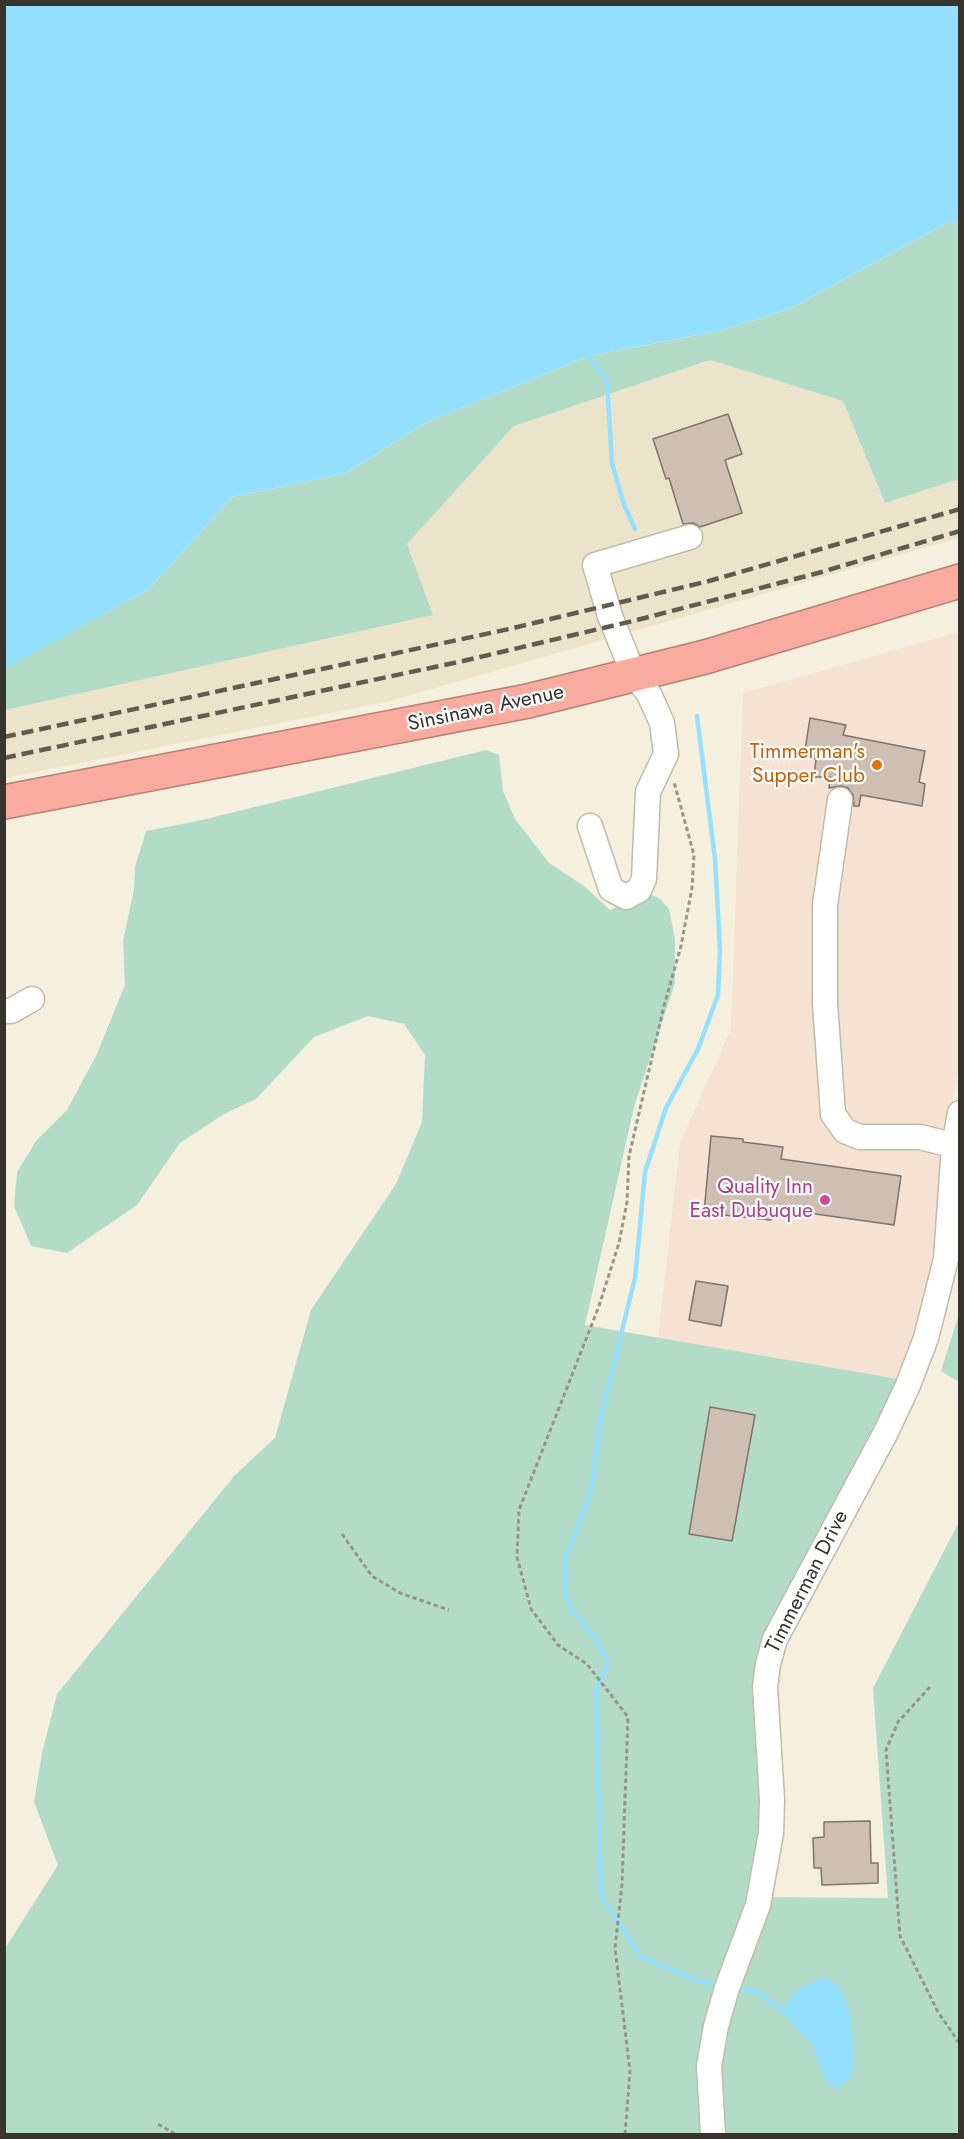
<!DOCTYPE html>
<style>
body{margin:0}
#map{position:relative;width:964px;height:2139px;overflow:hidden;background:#f4f0dd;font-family:Jost,sans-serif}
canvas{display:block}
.frame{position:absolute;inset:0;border:6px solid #36342d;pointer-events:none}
</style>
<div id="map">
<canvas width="964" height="2139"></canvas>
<div class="frame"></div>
</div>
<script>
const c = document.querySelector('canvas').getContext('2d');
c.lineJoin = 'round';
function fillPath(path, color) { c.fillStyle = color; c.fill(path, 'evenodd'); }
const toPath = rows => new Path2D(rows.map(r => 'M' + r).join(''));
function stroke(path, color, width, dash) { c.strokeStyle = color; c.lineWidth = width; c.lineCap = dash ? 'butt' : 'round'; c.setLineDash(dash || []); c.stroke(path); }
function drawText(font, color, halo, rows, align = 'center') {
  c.font = font + ' Jost,sans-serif'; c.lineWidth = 4.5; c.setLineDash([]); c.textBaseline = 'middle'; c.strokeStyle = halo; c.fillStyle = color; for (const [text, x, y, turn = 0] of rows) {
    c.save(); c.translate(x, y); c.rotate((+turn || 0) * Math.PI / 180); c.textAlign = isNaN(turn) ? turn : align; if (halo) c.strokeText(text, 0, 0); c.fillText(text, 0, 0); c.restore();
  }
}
fillPath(toPath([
 [959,632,959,1059,926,1300,904,1380,658,1338,680,1143,731,1029,743,693]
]), '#f5e2d2');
fillPath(toPath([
 [710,360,843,401,885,503,959,479,959,538,390,701,5,778,4,710,433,615,406,544,514,426]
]), '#ebe4cb');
fillPath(toPath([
 [959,221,959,479,885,503,843,401,710,360,514,426,407,544,433,615,5,710,4,669,149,589,232,497,346,473,425,423,589,356,724,330,791,308,947,223],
 [486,750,499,755,503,791,515,819,549,863,584,886,610,910,647,893,659,898,669,909,675,938,675,983,634,1107,585,1325,904,1380,772,1630,764,1798,753,1897,888,1898,873,1688,959,1522,959,2134,5,2134,4,1950,58,1865,34,1802,42,1753,57,1694,235,1475,275,1438,311,1310,396,1184,422,1122,425,1055,404,1024,368,1016,314,1037,256,1099,224,1114,180,1143,137,1205,67,1253,31,1246,14,1206,17,1172,36,1141,67,1110,97,1054,125,985,123,941,134,889,135,867,146,831,202,820],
 [959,1314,959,1382,941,1371]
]), '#b3dcc8');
fillPath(toPath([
 [4,5,959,5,959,221,947,223,791,308,724,330,589,356,425,423,346,473,232,497,149,589,5,669],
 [822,1977,832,1980,841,1989,850,2012,854,2050,852,2075,840,2088,833,2087,825,2080,811,2043,791,2023,785,2013,786,2003,794,1992]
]), '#95e0fe');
stroke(toPath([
 [589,356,607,381,612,463,624,505,635,529],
 [697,716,715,859,720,950,718,995,698,1049,666,1108,645,1172,635,1278,601,1416,591,1492,565,1560,565,1589,570,1608,593,1635,608,1662,596,1691,601,1896,641,1957,698,1981,721,1985],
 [735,1988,758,1992,785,2013]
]), '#95e0fe', 4.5);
const building = toPath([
 [728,414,742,454,725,460,742,513,700,527,693,523,683,524,669,478,666,479,653,439,728,414],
 [810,718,846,725,843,735,925,751,919,782,925,784,922,806,861,795,859,806,854,806,853,795,848,788,841,786,829,788,830,777,814,777,816,759,809,758,810,750,805,750,810,718],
 [711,1136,743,1139,743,1142,783,1147,781,1159,901,1176,894,1225,773,1208,771,1220,704,1213,711,1136],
 [696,1281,728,1286,721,1326,689,1320,696,1281],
 [710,1407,755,1415,732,1541,689,1534,710,1407],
 [870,1821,871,1863,878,1863,878,1883,822,1885,821,1868,814,1868,813,1838,824,1837,824,1822,870,1821]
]);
fillPath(building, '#cfbfb2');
stroke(building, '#827368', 1.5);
const minor = toPath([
 [840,800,825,905,825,1003,833,1114,845,1131,860,1137,920,1137,960,1147],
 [590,826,611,889,626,897,639,890,644,879,648,792,666,754,662,723,649,694,634,675,610,616,595,565,690,537],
 [4,1011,11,1011,32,999],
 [713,2134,709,2066,716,2026,727,1988,758,1905,771,1833,772,1800,765,1687,768,1664,775,1639,886,1432,908,1385,926,1338,946,1259,954,1146,960,1113]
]);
const highway = toPath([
 [4,802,528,701,705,657,960,581]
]);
stroke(minor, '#c1bcaa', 27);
stroke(highway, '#b58177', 36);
stroke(toPath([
 [342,1534,372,1576,400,1593,449,1610],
 [930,1687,898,1722,886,1750,900,1936,938,2012,960,2044],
 [158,2124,175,2134],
 [625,2134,630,2071,615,1948,622,1884,628,1717,587,1664,558,1645,531,1609,517,1557,519,1510,599,1306,619,1243,627,1202,629,1156,664,1006,681,946,692,888,694,855,674,782]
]), '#989588', 3, [4.5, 3]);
stroke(minor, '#fff', 24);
stroke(highway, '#faab9f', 33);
stroke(toPath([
 [4,737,509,629,709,581,960,509],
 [4,758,463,661,637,620,818,573,960,531]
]), '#5f5d53', 4.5, [12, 6]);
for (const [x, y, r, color] of [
 [877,765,6,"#e8710a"],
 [825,1200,6,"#d1479c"]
]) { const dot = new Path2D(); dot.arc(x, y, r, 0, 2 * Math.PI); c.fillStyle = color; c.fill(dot); stroke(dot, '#fff', 2); }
drawText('21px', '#36342d', '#fff', [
 ["Sinsinawa Avenue",486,709,-12],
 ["Timmerman Drive",808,1582,-63]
]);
drawText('21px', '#c56008', '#fff', [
 ["Timmerman's",865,753],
 ["Supper Club",865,777]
], 'right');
drawText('21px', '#b23c85', '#fff', [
 ["Quality Inn",813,1188],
 ["East Dubuque",813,1212]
], 'right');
</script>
